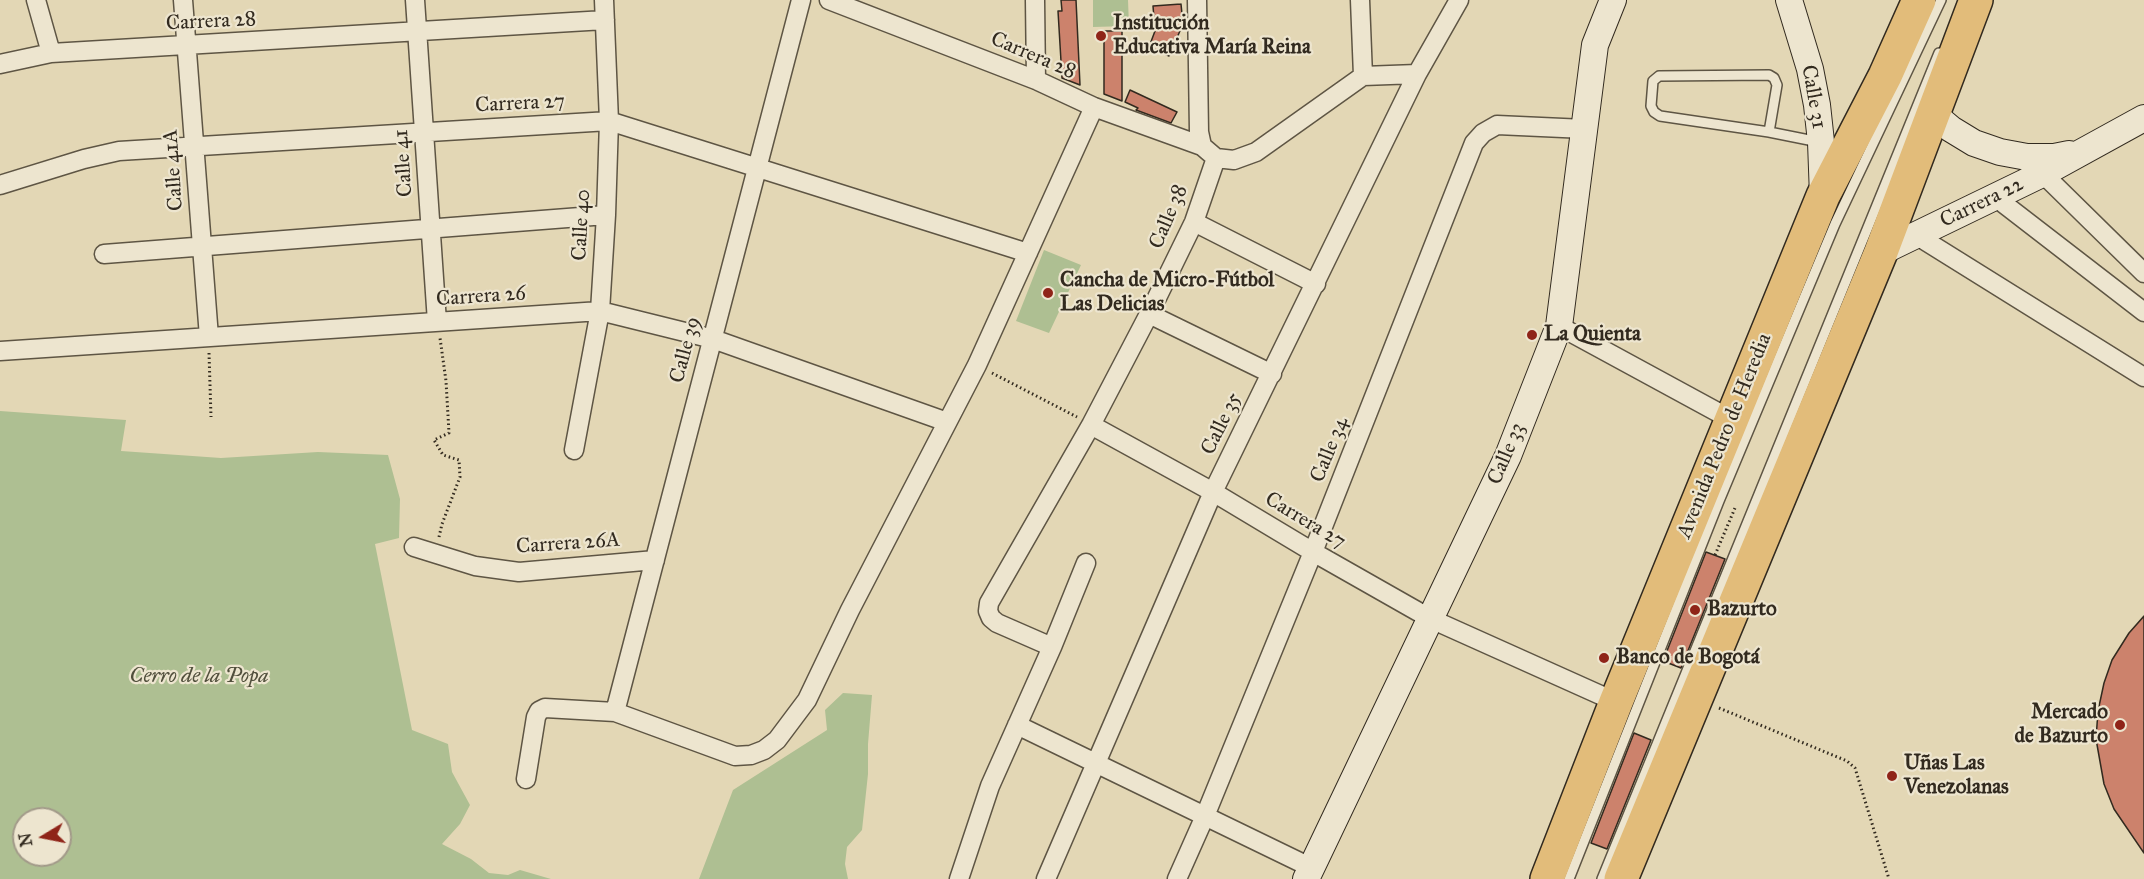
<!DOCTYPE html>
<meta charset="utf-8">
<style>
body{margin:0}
#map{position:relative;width:2144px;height:879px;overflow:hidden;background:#e3d7b5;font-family:"IM FELL Great Primer",serif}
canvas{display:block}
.north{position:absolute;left:12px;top:807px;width:60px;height:60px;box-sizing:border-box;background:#ede5cf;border:2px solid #a29a89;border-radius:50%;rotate:260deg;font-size:16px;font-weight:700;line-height:24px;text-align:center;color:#322a1f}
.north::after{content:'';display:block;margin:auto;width:21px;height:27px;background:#8f2418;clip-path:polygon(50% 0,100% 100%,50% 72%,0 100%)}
</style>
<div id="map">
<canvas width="2144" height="879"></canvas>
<div class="north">N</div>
</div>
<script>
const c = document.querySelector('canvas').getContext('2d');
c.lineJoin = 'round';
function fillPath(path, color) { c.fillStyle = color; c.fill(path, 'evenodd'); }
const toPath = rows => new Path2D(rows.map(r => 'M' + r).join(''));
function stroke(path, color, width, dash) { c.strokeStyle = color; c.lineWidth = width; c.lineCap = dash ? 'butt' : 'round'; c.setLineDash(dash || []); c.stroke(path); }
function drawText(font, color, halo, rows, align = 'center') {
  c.font = font + ' "IM FELL Great Primer",serif'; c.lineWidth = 4.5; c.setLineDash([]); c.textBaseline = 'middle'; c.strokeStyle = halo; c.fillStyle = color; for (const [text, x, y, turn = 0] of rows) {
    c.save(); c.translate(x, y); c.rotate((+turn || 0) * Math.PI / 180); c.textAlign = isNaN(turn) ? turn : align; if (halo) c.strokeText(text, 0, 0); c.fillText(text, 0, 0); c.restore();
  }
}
fillPath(toPath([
 [1093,0,1128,0,1129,26,1093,27],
 [1044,250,1081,265,1049,333,1016,321],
 [0,411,126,420,121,451,221,458,318,452,388,455,400,499,399,538,375,544,412,730,448,744,452,772,470,805,460,824,442,844,471,859,489,873,508,875,520,870,551,879,0,879],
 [24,819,60,819,60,855,24,855],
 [843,693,872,695,868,744,868,774,862,830,847,847,845,864,848,879,699,879,733,790,827,730,825,710]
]), '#aebf92');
const building = toPath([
 [1061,0,1076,0,1080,85,1062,78,1058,11,1062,11,1061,0],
 [1181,4,1183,24,1169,56,1149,47,1155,31,1153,6,1181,4],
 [1104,31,1122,31,1122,101,1104,94,1104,31],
 [1130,90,1177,112,1171,123,1136,110,1138,108,1125,102,1130,90],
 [1706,552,1725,559,1681,668,1663,661,1706,552],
 [2144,616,2144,853,2114,809,2104,784,2096,739,2098,711,2104,683,2112,660,2129,633,2144,616],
 [1634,733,1651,740,1607,849,1591,843,1634,733]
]);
fillPath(building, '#cc826c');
stroke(building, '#322a1f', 1.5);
const lane = toPath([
 [1769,132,1777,85,1774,78,1769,75,1659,76,1653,81,1651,106,1654,112,1660,116,1769,132,1819,142],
 [1569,879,1719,501,1835,224,1941,0],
 [1602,879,1939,53]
]);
const street = toPath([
 [36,0,51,53],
 [183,0,209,337],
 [415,0,437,322],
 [829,0,1036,80,1094,107,1202,146,1216,158],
 [1035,0,1036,80],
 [1197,0,1199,132,1202,146],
 [1360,0,1363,76],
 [0,64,51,53,605,20],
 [1216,158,1234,160,1256,152,1363,76,1417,74],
 [2034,165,2144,273],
 [0,185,84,159,119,151,609,121,1028,253],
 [1995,197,2144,312],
 [1194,222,1316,284],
 [1916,235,2144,377],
 [104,254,606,215],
 [1149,314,1272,374],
 [1559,326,1732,420],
 [0,351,600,311,713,339,947,422],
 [1091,425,1213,492,1313,552,1431,619,1616,702],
 [574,450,600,311,606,215,609,121,604,0],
 [414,547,475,566,519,572,655,560],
 [1052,647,997,623,991,618,988,611,989,603,1091,425,1149,314,1194,222,1216,158],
 [615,712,801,0],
 [1017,725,1312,868],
 [526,779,536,717,539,711,545,708,615,712,735,756,751,755,764,750,777,740,807,700,850,610,977,365,1094,107],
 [959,879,990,786,1052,647,1086,563],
 [1046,879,1213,492,1417,74,1459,0],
 [1177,879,1205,816,1313,552,1474,143,1483,133,1497,125,1585,129]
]);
const secondary = toPath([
 [1789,0,1810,69,1817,105,1821,142,1823,196],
 [1932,113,1951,129,1974,143,2000,152,2027,157,2054,157,2069,154],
 [1881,252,2042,174,2144,118],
 [1306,879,1508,456,1559,326,1595,45,1613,0]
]);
const highway = toPath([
 [1547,879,1616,702,1823,196,1885,76,1919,0],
 [1621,879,1881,252,1976,0]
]);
stroke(lane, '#5e5544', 12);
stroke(street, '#5e5544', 21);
stroke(secondary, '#322a1f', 28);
stroke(highway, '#322a1f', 36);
stroke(toPath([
 [209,353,211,417],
 [992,373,1077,417],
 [439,537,442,524,460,477,459,460,443,455,434,440,449,433,446,381,440,338],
 [1715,555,1735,508],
 [1719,708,1847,761,1855,768,1889,879]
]), '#322a1f', 3, [1.5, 3]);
stroke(lane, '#ede5cf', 9);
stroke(street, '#ede5cf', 18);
stroke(secondary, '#ede5cf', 26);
stroke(highway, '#e2bc7a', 33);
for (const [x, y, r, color] of [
 [1101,36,6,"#8f2418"],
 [1048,293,6,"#8f2418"],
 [1532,335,6,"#8f2418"],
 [1695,610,6,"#8f2418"],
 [1604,658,6,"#8f2418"],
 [2120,725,6,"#8f2418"],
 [1892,776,6,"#8f2418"]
]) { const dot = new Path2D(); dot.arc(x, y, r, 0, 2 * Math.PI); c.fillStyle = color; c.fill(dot); stroke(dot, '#ede5cf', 2); }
drawText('21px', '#322a1f', '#ede5cf', [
 ["Carrera 28",211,22,-3],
 ["Carrera 28",1033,56,23],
 ["Calle 31",1813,97,80],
 ["Carrera 27",520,104,-3],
 ["Calle 41",404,163,-94],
 ["Calle 41A",174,170,-94],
 ["Carrera 22",1982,203,-26],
 ["Calle 38",1169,217,-67],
 ["Calle 40",582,225,-87],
 ["Carrera 26",481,297,-4],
 ["Calle 39",686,350,-75],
 ["Calle 35",1222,424,-64],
 ["Avenida Pedro de Heredia",1725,436,-68],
 ["Calle 34",1330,450,-68],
 ["Calle 33",1507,454,-67],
 ["Carrera 27",1305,521,31],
 ["Carrera 26A",568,544,-4]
]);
drawText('bold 21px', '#322a1f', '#ede5cf', [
 ["Institución",1113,24],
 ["Educativa María Reina",1113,48],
 ["Cancha de Micro-Fútbol",1060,281],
 ["Las Delicias",1060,305],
 ["La Quienta",1544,335],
 ["Bazurto",1707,610],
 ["Banco de Bogotá",1616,658],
 ["Mercado",2108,713,"right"],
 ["de Bazurto",2108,737,"right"],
 ["Uñas Las",1904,764],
 ["Venezolanas",1904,788]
], 'left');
drawText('italic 21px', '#514f3c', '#ede5cf', [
 ["Cerro de la Popa",199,677]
]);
</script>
